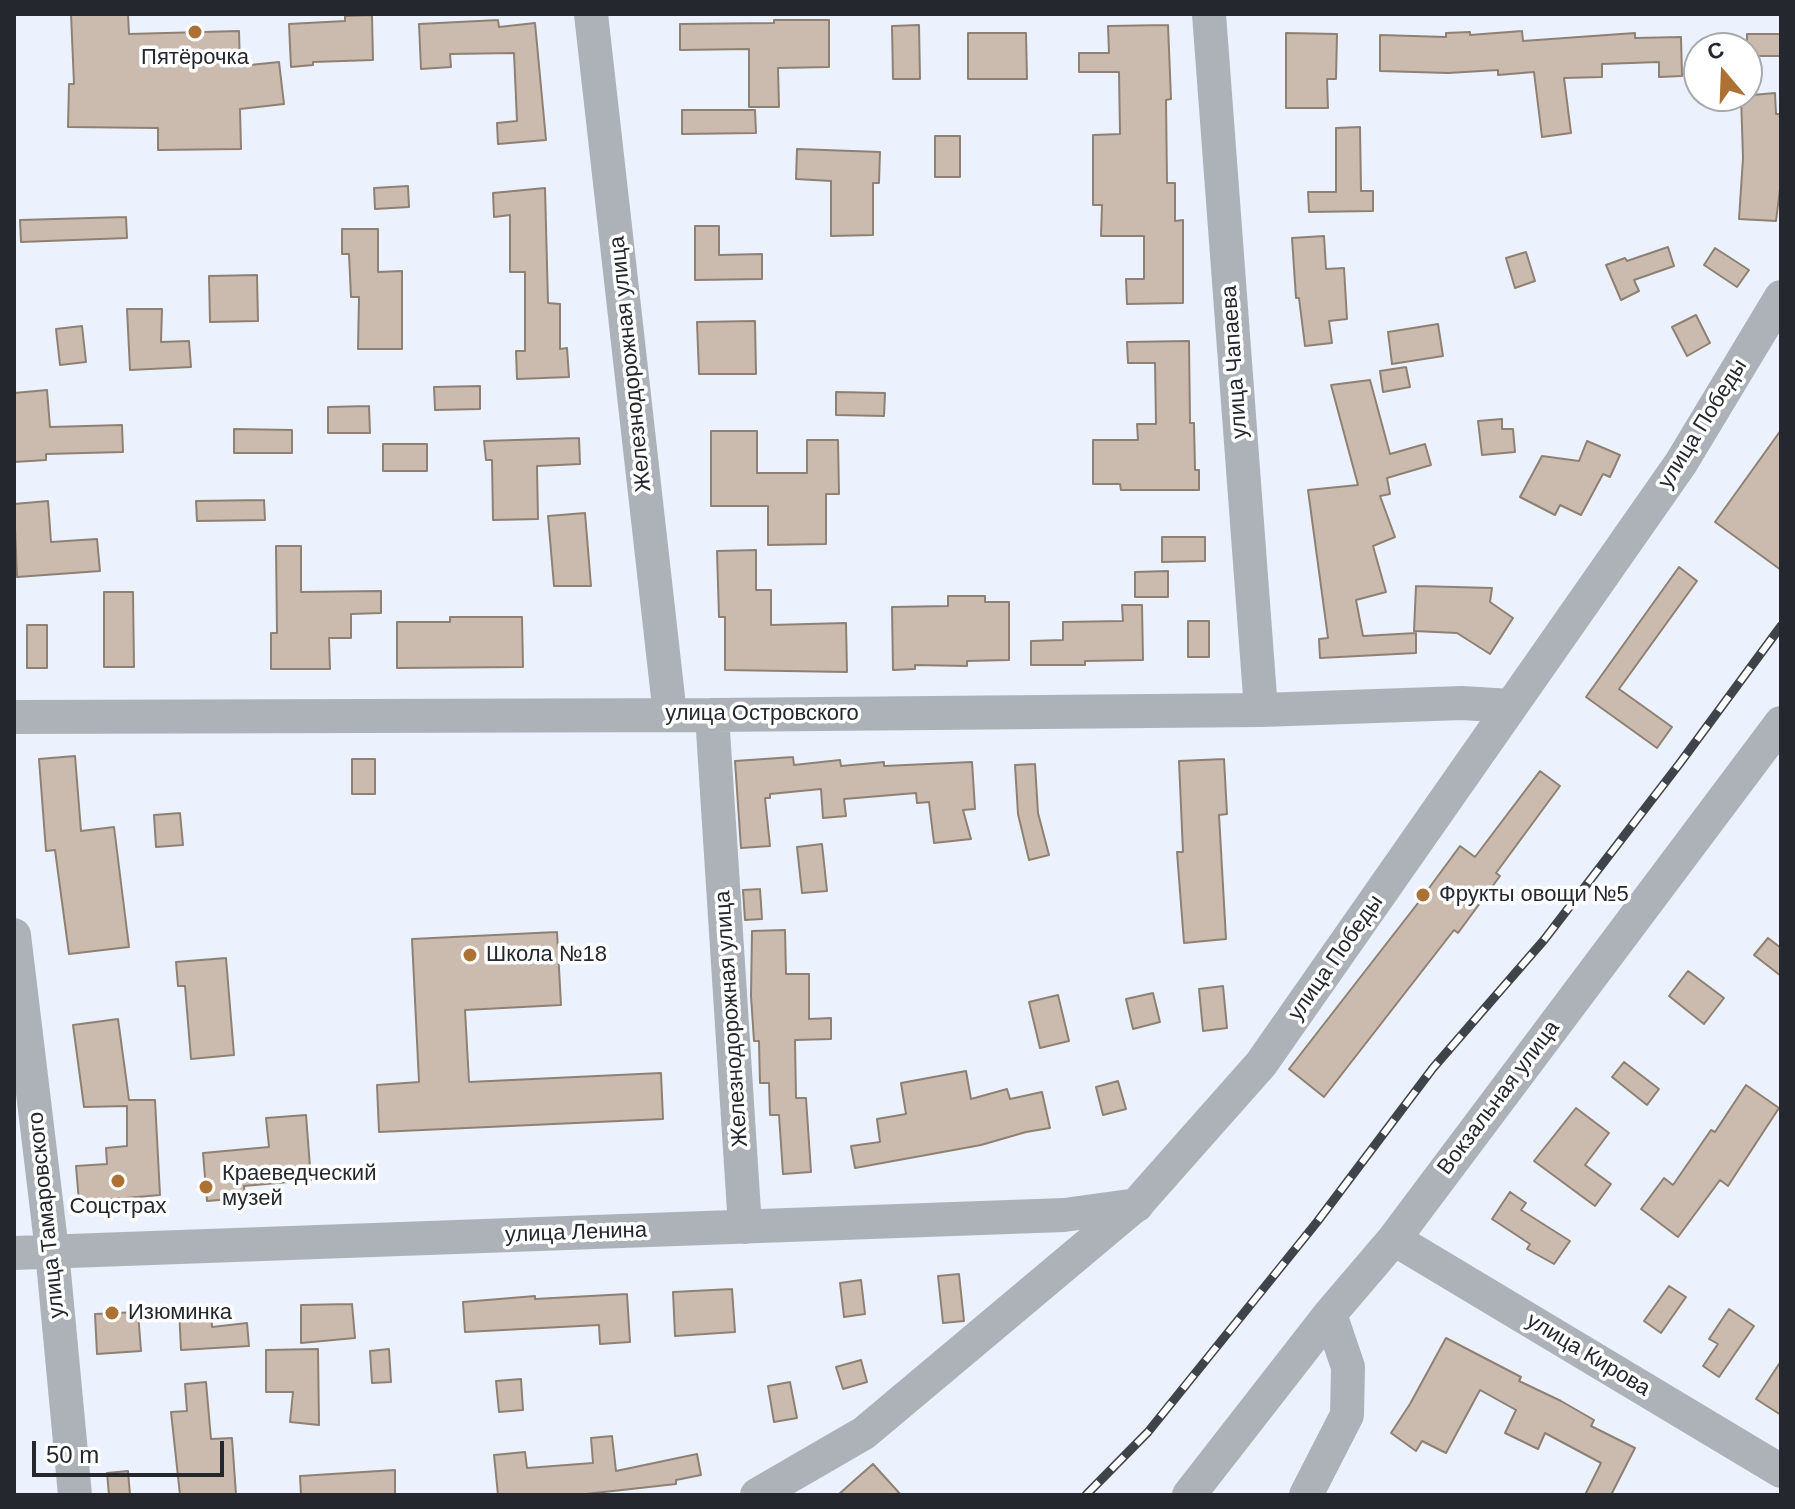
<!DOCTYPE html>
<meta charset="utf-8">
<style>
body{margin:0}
#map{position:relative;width:1795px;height:1509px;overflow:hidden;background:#ecf2fd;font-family:Arial,sans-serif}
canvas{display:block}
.frame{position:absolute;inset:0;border:16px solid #24282e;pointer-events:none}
.north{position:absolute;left:1683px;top:32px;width:80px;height:80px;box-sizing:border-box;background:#fff;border:2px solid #a7a9ab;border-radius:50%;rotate:341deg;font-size:22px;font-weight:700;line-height:32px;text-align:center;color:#24282e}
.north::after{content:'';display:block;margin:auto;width:28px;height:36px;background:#ac7133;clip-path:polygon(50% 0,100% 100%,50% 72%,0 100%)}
.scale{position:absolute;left:32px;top:1441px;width:192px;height:36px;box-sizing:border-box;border:4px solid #24282e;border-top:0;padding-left:10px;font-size:24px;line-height:28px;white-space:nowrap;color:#24282e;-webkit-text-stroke:6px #fff;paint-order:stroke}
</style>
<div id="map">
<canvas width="1795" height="1509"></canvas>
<div class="frame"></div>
<div class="north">С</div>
<div class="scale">50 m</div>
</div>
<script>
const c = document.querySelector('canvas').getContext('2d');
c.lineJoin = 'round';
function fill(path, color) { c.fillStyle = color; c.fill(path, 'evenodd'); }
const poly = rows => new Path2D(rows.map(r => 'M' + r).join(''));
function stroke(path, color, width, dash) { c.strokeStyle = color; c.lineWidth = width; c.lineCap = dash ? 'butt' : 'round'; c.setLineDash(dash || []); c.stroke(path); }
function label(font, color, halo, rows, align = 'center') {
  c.font = font + ' Arial,sans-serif'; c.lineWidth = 7; c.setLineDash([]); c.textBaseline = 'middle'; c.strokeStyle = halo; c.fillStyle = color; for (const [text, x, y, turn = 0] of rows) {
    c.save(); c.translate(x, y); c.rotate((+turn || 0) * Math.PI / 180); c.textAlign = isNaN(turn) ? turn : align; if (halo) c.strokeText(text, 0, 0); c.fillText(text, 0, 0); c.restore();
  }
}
const building = poly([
 [71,14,128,14,129,34,239,31,240,66,279,62,284,104,240,109,241,149,158,150,158,128,68,127,69,84,74,84,71,14],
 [372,15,373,60,313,62,313,65,291,67,289,24,345,21,345,16,372,15],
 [498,20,499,27,535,23,546,140,498,144,497,123,517,121,514,53,450,54,451,67,421,69,419,24,498,20],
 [774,20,829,20,829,67,778,68,779,107,749,107,749,49,680,50,680,24,774,23,774,20],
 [919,25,920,79,893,79,892,26,919,25],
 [1168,25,1171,99,1166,100,1167,183,1175,183,1175,221,1183,220,1183,303,1127,304,1126,279,1144,279,1144,236,1101,236,1102,205,1093,205,1093,135,1120,134,1119,72,1079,72,1079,53,1109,53,1108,26,1168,25],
 [1522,31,1523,41,1635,33,1635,38,1681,37,1682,76,1659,77,1659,62,1602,64,1602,77,1564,78,1571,133,1542,137,1534,72,1498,75,1498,70,1448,73,1380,71,1380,35,1446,37,1446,33,1470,32,1470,35,1522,31],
 [968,33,1026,33,1027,79,968,79,968,33],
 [1286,33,1337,34,1336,79,1327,79,1328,108,1286,108,1286,33],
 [1747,34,1781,34,1781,56,1747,56,1747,34],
 [1775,93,1776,114,1781,114,1781,181,1776,221,1739,219,1743,158,1741,96,1775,93],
 [682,110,755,110,756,133,682,134,682,110],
 [1360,127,1361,191,1373,191,1373,211,1309,212,1308,192,1336,192,1336,128,1360,127],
 [935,136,960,136,960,177,935,177,935,136],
 [797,149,880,152,879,183,873,183,873,235,831,236,831,181,796,179,797,149],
 [408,186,409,207,375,209,374,188,408,186],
 [545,188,548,303,560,304,560,349,567,348,569,377,517,379,516,351,525,351,525,272,510,272,510,215,494,217,493,193,545,188],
 [126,217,127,238,21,242,20,220,126,217],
 [695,226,719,226,719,255,762,254,762,279,695,280,695,226],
 [342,229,378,229,378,272,402,271,402,349,358,349,359,297,351,297,349,254,342,254,342,229],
 [1324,236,1326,269,1344,268,1347,319,1329,321,1332,343,1305,346,1299,298,1296,298,1292,238,1324,236],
 [1668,247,1674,266,1634,280,1639,291,1621,300,1606,265,1625,258,1627,261,1668,247],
 [1715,248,1749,270,1737,287,1704,265,1715,248],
 [1526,252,1535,281,1515,288,1506,258,1526,252],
 [257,275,258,321,210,322,209,276,257,275],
 [127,309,162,309,161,342,189,341,191,367,130,370,127,309],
 [1696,315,1710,343,1687,356,1672,327,1696,315],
 [755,321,756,374,699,374,697,322,755,321],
 [1438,324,1443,356,1392,364,1388,332,1438,324],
 [82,326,86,362,60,365,56,329,82,326],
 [1189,341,1190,423,1194,423,1195,470,1199,470,1199,490,1121,490,1120,484,1093,484,1093,440,1138,440,1137,424,1156,424,1155,363,1128,363,1127,342,1189,341],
 [1406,367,1410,387,1383,392,1380,371,1406,367],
 [1370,380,1390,454,1425,444,1431,465,1387,478,1390,494,1380,496,1395,537,1373,546,1386,592,1356,600,1363,636,1416,633,1416,653,1320,658,1319,639,1328,638,1308,490,1358,485,1331,385,1370,380],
 [480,386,480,409,435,410,434,387,480,386],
 [47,390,50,427,122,425,123,452,46,454,46,460,14,462,14,393,47,390],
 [836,392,885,393,884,416,836,415,836,392],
 [369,406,370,433,328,433,328,407,369,406],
 [1502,419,1502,429,1513,429,1515,452,1482,455,1478,421,1502,419],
 [234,429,292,430,292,453,234,453,234,429],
 [1781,430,1781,570,1715,522,1781,430],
 [711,431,757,431,757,473,807,473,807,440,838,440,839,494,826,494,826,544,768,545,768,506,711,506,711,431],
 [579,438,580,464,537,466,538,519,493,520,492,460,486,460,484,441,579,438],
 [1587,441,1620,455,1610,477,1603,474,1581,515,1560,505,1555,515,1520,497,1542,456,1579,461,1587,441],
 [383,444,427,444,427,471,383,471,383,444],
 [264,500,265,520,197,521,196,501,264,500],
 [48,501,51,542,97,539,100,571,17,577,14,504,48,501],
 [585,513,591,586,554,586,548,516,585,513],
 [1162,537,1205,537,1205,561,1162,562,1162,537],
 [276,546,301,546,301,592,381,591,381,613,351,614,351,638,329,638,330,669,271,669,271,633,277,633,276,546],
 [756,550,756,590,771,590,771,625,846,623,847,672,725,670,725,617,719,617,717,551,756,550],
 [1679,567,1697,581,1619,689,1672,727,1657,748,1586,697,1679,567],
 [1168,571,1168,597,1135,597,1135,572,1168,571],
 [1416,586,1492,588,1490,602,1513,618,1490,654,1457,633,1414,631,1416,586],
 [104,592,133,592,134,667,104,667,104,592],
 [948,596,985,596,985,602,1009,602,1009,660,967,661,967,666,915,665,915,669,893,670,892,607,948,606,948,596],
 [1122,605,1142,605,1143,660,1085,661,1085,665,1031,665,1031,641,1063,640,1063,622,1123,621,1122,605],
 [450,617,522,617,523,667,397,668,397,622,450,622,450,617],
 [1188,621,1209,621,1209,657,1188,657,1188,621],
 [27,625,47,625,47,668,27,668,27,625],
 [75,756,81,831,114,827,129,947,69,954,55,850,46,851,39,759,75,756],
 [793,757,794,765,840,760,841,766,884,762,884,766,972,762,975,809,963,810,971,839,934,843,929,802,917,803,916,793,844,799,846,816,823,818,821,789,770,794,770,798,765,798,770,846,741,848,735,761,793,757],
 [352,759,375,759,375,794,352,794,352,759],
 [1224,759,1227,814,1219,815,1226,939,1184,943,1177,852,1183,852,1179,761,1224,759],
 [1035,764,1038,813,1049,855,1029,860,1018,814,1015,765,1035,764],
 [1540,771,1560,786,1496,873,1500,876,1458,933,1454,930,1324,1097,1289,1069,1418,903,1460,846,1475,857,1540,771],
 [180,813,183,845,156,847,154,815,180,813],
 [822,844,827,891,802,893,797,847,822,844],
 [760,889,762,919,745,920,743,890,760,889],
 [785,930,786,974,809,974,809,1019,831,1018,831,1039,795,1040,796,1098,806,1098,811,1172,783,1174,779,1115,770,1115,769,1083,760,1083,759,1041,754,1041,751,996,752,931,785,930],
 [557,932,561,1005,465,1010,469,1082,661,1073,663,1119,379,1132,377,1085,419,1082,412,939,557,932],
 [1768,938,1781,948,1781,976,1754,955,1768,938],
 [226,958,234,1055,191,1059,185,986,178,986,176,962,226,958],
 [1688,971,1724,998,1704,1024,1669,996,1688,971],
 [1223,986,1227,1028,1203,1031,1199,989,1223,986],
 [1153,993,1160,1022,1133,1029,1126,999,1153,993],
 [1058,995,1069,1041,1040,1048,1029,1002,1058,995],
 [118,1019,129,1100,155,1100,160,1195,79,1202,76,1166,107,1164,106,1148,127,1146,127,1106,84,1107,73,1025,118,1019],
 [1624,1062,1659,1089,1647,1105,1612,1077,1624,1062],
 [966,1071,971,1099,1007,1089,1010,1099,1042,1092,1050,1128,1026,1132,981,1145,855,1168,851,1146,880,1142,877,1119,906,1114,901,1083,966,1071],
 [1118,1081,1126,1109,1103,1115,1096,1087,1118,1081],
 [1746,1085,1779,1108,1728,1186,1720,1180,1678,1237,1641,1209,1664,1178,1673,1185,1711,1130,1715,1132,1746,1085],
 [1576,1108,1609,1133,1585,1165,1611,1184,1595,1206,1534,1161,1576,1108],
 [306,1115,311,1180,244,1186,245,1198,207,1201,203,1153,269,1147,266,1118,306,1115],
 [1510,1192,1526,1203,1521,1210,1570,1241,1554,1264,1527,1249,1530,1244,1492,1219,1510,1192],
 [959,1274,964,1321,943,1323,938,1276,959,1274],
 [861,1280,865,1314,844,1317,840,1283,861,1280],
 [1669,1286,1686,1297,1661,1333,1644,1321,1669,1286],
 [732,1289,735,1332,675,1336,673,1292,732,1289],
 [627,1294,630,1342,600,1344,599,1325,465,1332,463,1302,535,1296,535,1299,627,1294],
 [352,1304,355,1338,301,1343,301,1305,352,1304],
 [211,1306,212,1327,247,1323,249,1346,181,1350,179,1308,211,1306],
 [1729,1309,1754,1326,1719,1377,1703,1366,1718,1344,1709,1339,1729,1309],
 [138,1312,141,1351,97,1354,95,1314,138,1312],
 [1446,1338,1521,1377,1519,1381,1561,1401,1594,1420,1591,1426,1635,1448,1611,1495,1585,1495,1601,1463,1545,1433,1538,1449,1505,1433,1516,1410,1480,1390,1446,1453,1422,1441,1416,1451,1391,1433,1410,1404,1446,1338],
 [318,1349,319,1425,290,1422,293,1392,266,1392,266,1350,318,1349],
 [389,1349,391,1382,372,1383,370,1351,389,1349],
 [861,1360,867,1382,843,1389,836,1367,861,1360],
 [1781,1361,1781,1415,1756,1399,1781,1361],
 [521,1379,523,1410,499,1412,496,1381,521,1379],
 [206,1382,211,1439,232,1438,236,1495,180,1495,171,1412,187,1411,185,1384,206,1382],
 [790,1382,797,1418,774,1422,768,1386,790,1382],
 [612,1436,616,1471,697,1454,701,1475,676,1480,676,1484,577,1495,498,1495,494,1455,525,1452,527,1468,593,1463,591,1438,612,1436],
 [873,1464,901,1495,838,1495,857,1478,873,1464],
 [395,1470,395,1495,301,1495,300,1476,395,1470],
 [128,1471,130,1495,109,1495,107,1473,128,1471]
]);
fill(building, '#cbbbae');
stroke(building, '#8e8073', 2);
stroke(poly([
 [591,14,670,715],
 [1209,14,1261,710],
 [712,715,745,1227],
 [14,717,712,715,1261,710,1462,703,1511,706],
 [14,935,52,1251,75,1495],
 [1394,1239,1781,1471],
 [14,1253,1064,1215,1137,1205],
 [757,1495,864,1433,1137,1204,1261,1064,1681,463,1781,297],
 [1189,1495,1330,1314,1394,1239,1781,723],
 [1306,1495,1347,1415,1348,1367,1330,1314]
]), '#adb2b9', 34);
const rail = poly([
 [1086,1495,1148,1432,1317,1222,1433,1068,1544,940,1680,763,1781,626]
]);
stroke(rail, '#3f434a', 9);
stroke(rail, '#fff', 6, [18]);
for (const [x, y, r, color] of [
 [195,32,8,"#ac7133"],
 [1423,895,8,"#ac7133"],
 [470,955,8,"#ac7133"],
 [118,1181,8,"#ac7133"],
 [206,1187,8,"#ac7133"],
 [112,1313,8,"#ac7133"]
]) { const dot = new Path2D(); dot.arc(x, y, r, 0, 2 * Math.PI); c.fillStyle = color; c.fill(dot); stroke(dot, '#fff', 3); }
label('22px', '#24282e', '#fff', [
 ["Пятёрочка",195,58,"center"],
 ["Фрукты овощи №5",1439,895],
 ["Школа №18",486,955],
 ["Краеведческий",222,1174],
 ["музей",222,1199],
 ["Соцстрах",118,1207,"center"],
 ["Изюминка",128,1313]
], 'left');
label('22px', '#24282e', '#fff', [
 ["улица Чапаева",1235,362,-94],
 ["Железнодорожная улица",631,364,-96],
 ["улица Победы",1703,424,-58],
 ["улица Островского",762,714],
 ["улица Победы",1336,958,-55],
 ["Железнодорожная улица",732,1019,-94],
 ["Вокзальная улица",1499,1098,-53],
 ["улица Тамаровского",47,1215,-96],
 ["улица Ленина",576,1233,-2],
 ["улица Кирова",1588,1355,31]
]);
</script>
